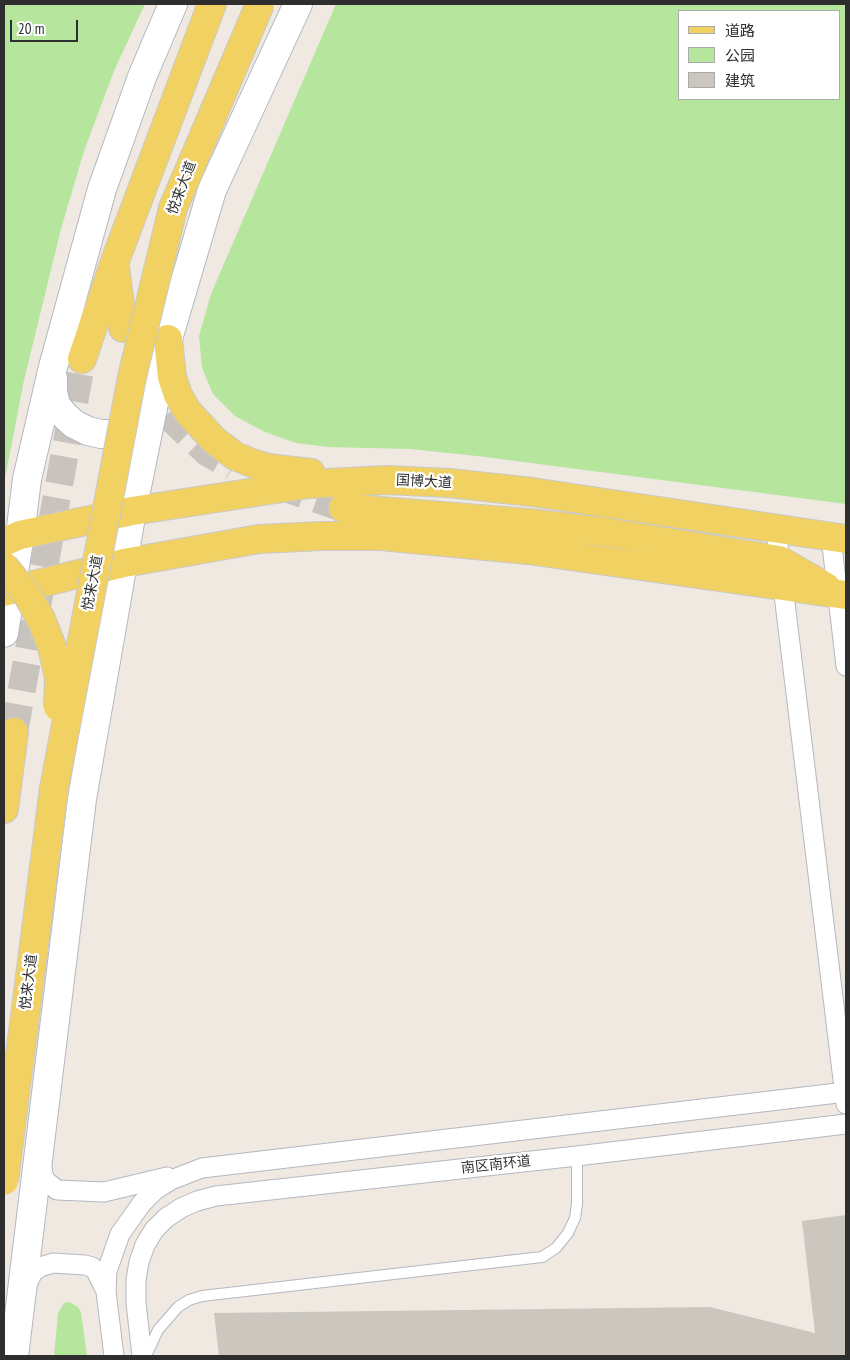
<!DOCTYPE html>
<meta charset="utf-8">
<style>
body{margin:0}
#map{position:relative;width:850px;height:1360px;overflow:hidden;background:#efe9e1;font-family:"PT Sans Narrow","Noto Sans SC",sans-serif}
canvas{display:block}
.frame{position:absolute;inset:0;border:5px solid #2e2e2e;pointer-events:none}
.legend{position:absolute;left:678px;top:10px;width:162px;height:90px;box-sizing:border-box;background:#fff;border:1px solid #ababab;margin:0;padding:6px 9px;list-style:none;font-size:15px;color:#2e2e2e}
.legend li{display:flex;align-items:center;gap:10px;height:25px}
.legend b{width:25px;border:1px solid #ababab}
.scale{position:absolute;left:10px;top:20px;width:68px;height:22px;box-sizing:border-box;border:2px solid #2e2e2e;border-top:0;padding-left:6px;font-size:15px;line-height:18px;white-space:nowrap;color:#2e2e2e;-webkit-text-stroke:4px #fff;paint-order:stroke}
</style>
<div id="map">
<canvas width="850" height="1360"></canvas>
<div class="frame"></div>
<ul class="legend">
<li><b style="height:6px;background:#f2d163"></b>道路</li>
<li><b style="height:14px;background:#b6e59e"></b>公园</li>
<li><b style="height:14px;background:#cbc7bf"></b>建筑</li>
</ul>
<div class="scale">20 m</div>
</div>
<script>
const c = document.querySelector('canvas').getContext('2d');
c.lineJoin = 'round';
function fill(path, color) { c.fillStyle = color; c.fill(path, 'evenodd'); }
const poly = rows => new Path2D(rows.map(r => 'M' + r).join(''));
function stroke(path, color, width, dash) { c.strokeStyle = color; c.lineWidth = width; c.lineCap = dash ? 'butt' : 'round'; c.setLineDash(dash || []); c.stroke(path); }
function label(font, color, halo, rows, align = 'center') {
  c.font = font + ' "PT Sans Narrow","Noto Sans SC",sans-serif'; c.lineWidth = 4.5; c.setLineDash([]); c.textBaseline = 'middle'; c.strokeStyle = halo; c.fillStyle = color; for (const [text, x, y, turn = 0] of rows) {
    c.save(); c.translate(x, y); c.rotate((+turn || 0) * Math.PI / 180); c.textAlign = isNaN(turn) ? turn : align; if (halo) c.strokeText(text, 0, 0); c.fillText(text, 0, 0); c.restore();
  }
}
fill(poly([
 [4,4,145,4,114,71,84,151,61,229,24,380,4,484],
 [336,4,846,4,846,504,477,456,410,449,328,447,296,443,265,432,235,416,213,394,202,368,199,336,211,294],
 [679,11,839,11,839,99,679,99],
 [69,1302,78,1307,81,1312,87,1356,54,1356,58,1313,64,1303]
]), '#b6e59e');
fill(poly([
 [846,1215,846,1356,219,1356,214,1313,710,1307,815,1333,802,1221]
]), '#cbc7bf');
stroke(poly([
 [149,376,174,421,207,452,233,467],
 [277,485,343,508],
 [14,732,82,359]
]), '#c8c4bd', 28, [28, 14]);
const lane = poly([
 [146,1356,158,1330,178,1307,189,1300,202,1296,542,1257,556,1248,568,1233,575,1218,577,1204,577,1156]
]);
const street = poly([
 [776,529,846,1104],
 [831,537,846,666],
 [41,1161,43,1175,46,1181,57,1190,104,1192,167,1177],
 [25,1288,33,1272,40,1267,53,1263,85,1265,92,1267,96,1271,106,1291],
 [114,1356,106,1292,107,1271,120,1234,142,1203,155,1190,171,1180,202,1168,846,1092],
 [142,1356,136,1303,136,1280,139,1262,145,1245,154,1230,166,1218,181,1208,197,1201,216,1196,577,1156,846,1124]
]);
const secondary = poly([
 [53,379,53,392,56,405,65,416,74,424,88,431,101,434,117,434,131,429,140,421],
 [4,633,20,535,27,479,53,367,102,189,142,77,173,4],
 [14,1356,82,799,132,511,155,398,168,339,212,190,298,4]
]);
const primary = poly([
 [115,267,123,328],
 [168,339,172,377,178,395,188,412,215,441,235,456,252,463,268,468,311,473],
 [82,359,115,261,212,4],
 [343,508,529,523,605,532,779,560,826,587],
 [4,542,20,535,132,511,308,484,387,480,449,483,532,492,846,539],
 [4,592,124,563,259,539,322,536,381,536,528,550,846,595],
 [4,809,14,732]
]);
stroke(lane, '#b4b7c1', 12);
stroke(street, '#b4b7c1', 21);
stroke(secondary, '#b4b7c1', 30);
stroke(primary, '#c9c9c9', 30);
stroke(lane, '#fff', 10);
stroke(street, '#fff', 19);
stroke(secondary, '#fff', 28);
stroke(primary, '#f2d163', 28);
const primaryBridge = poly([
 [4,566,28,596,41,619,52,647,59,677,58,707],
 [4,1181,54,788,132,377,173,208,260,4]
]);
stroke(primaryBridge, '#c9c9c9', 30, []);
stroke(primaryBridge, '#f2d163', 28);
label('14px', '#2e2e2e', '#fff', [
 ["悦来大道",182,188,-69],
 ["国博大道",424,482,3],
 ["悦来大道",93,583,-79],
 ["悦来大道",29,982,-83],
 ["南区南环道",496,1165,-6]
]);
</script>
